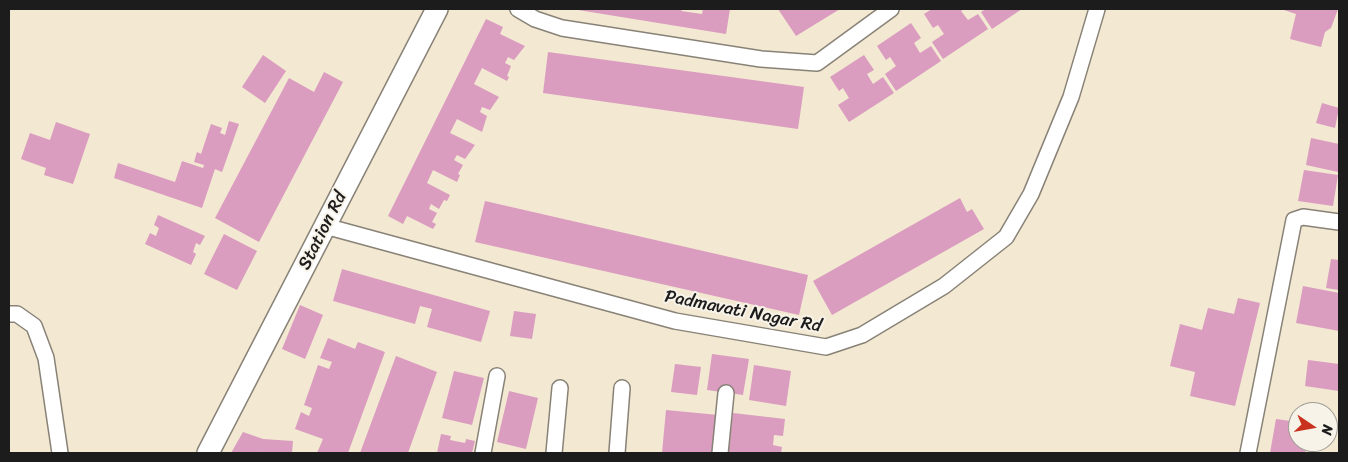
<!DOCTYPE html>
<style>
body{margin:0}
#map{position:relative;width:1348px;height:462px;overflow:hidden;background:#f3e8d2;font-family:Sriracha,sans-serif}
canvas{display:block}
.frame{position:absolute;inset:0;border:10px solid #1c1c1c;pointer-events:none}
.north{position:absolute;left:1288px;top:402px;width:50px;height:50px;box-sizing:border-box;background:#f7f3e8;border:1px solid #9f9d96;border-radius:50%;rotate:102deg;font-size:14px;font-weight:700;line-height:20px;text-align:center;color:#1c1c1c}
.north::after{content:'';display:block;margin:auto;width:18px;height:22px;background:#c8321e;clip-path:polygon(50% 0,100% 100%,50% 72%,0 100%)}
</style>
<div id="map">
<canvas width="1348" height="462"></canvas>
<div class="frame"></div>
<div class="north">N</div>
</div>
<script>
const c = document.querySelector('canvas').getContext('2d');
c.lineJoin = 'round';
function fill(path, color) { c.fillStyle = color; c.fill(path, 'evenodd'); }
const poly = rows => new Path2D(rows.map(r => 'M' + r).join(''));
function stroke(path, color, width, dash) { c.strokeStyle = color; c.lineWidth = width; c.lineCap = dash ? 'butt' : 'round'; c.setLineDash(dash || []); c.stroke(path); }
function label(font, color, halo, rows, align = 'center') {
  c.font = font + ' Sriracha,sans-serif'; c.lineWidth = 4; c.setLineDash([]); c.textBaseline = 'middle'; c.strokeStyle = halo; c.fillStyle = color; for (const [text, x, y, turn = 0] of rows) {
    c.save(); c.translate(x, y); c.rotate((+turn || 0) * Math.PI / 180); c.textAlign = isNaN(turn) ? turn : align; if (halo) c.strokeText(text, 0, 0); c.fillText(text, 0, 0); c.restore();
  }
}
fill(poly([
 [572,9,682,9,681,11,702,14,703,9,730,9,726,34],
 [778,9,840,9,796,36],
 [932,9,964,9,961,11,968,20,978,14,988,29,943,59,932,42,944,34,938,25,933,28,924,14],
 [986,9,1022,9,992,29,981,12],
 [1281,9,1338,9,1331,28,1325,32,1321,47,1290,39,1296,14],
 [486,19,503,27,500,34,525,46,514,60,508,57,505,63,511,66,507,76,509,77,507,81,482,68,474,84,499,97,490,110,482,107,480,112,487,116,482,132,457,119,450,133,475,145,465,159,457,155,454,160,463,165,458,174,460,175,457,182,433,170,427,183,450,195,447,201,444,200,439,209,431,204,429,209,437,213,432,222,436,224,433,229,407,216,403,224,388,216],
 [911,23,921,38,914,43,920,53,931,46,941,61,896,91,885,74,896,66,890,57,886,60,877,46],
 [548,52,804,87,798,129,543,93],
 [263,55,286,71,265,103,242,87],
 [864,55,874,70,867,74,873,84,883,77,894,93,849,122,838,105,849,98,843,88,839,91,830,77],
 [324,72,343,82,259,242,215,218,289,78,314,92],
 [1322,103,1339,108,1335,128,1316,123],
 [229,121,239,124,222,172,215,169,202,208,114,178,118,163,175,182,182,161,203,168,204,165,194,162,197,152,201,154,211,124,222,128,220,133,225,135],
 [56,122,90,134,73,184,44,175,46,168,21,159,30,133,50,140],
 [1311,138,1339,144,1338,172,1306,165],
 [1304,170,1338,175,1333,206,1298,201],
 [960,198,967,212,972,209,984,229,832,315,813,281],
 [485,201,808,275,799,315,475,242],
 [158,215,205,236,200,245,196,243,193,252,196,254,191,265,145,244,150,233,156,236,159,228,154,225],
 [224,234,257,251,237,290,204,274],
 [1331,259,1339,260,1339,290,1326,288],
 [342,269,490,311,481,342,427,327,432,309,420,306,415,324,333,301],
 [1303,286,1339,293,1339,331,1296,323],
 [1238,298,1260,303,1235,406,1190,396,1195,372,1170,366,1180,324,1202,330,1208,308,1234,314],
 [300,305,323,315,305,359,282,349],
 [514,311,536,314,532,339,510,336],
 [328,338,355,349,358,342,385,352,348,453,317,453,323,439,295,429,301,412,309,416,312,408,304,405,318,365,329,369,332,362,320,358],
 [712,354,749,359,743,395,707,390],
 [396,356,437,372,408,453,360,453],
 [1308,360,1339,364,1339,391,1305,386],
 [675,364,701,367,697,395,671,392],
 [754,365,791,371,786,406,749,400],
 [454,371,484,378,472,425,442,418],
 [509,391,538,398,526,449,497,442],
 [666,410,718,415,715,453,662,453],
 [733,413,785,419,783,436,774,435,773,445,782,447,781,453,728,453],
 [1276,419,1298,422,1298,442,1307,442,1305,453,1270,453],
 [243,432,263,439,293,441,292,453,262,453,262,451,261,453,231,453],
 [441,434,451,436,450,440,465,443,466,439,475,441,472,453,437,453]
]), '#da9cbf');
const minor = poly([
 [518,9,535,19,562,28,761,59,817,63,891,9],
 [325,226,675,321,826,347,862,335,944,286,1006,237,1031,194,1071,97,1097,9],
 [9,314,17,314,34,326,46,358,60,453],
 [483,453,497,376],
 [554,453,560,388],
 [617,453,622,388],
 [720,453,726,393],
 [1248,453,1294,220,1303,217,1339,222]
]);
const secondary = poly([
 [208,453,437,9]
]);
stroke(minor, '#888277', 18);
stroke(secondary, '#888277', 24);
stroke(minor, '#fff', 15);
stroke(secondary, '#fff', 21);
label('18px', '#1c1c1c', '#f7f3e8', [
 ["Station Rd",323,231,-63],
 ["Padmavati Nagar Rd",743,312,11]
]);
</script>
